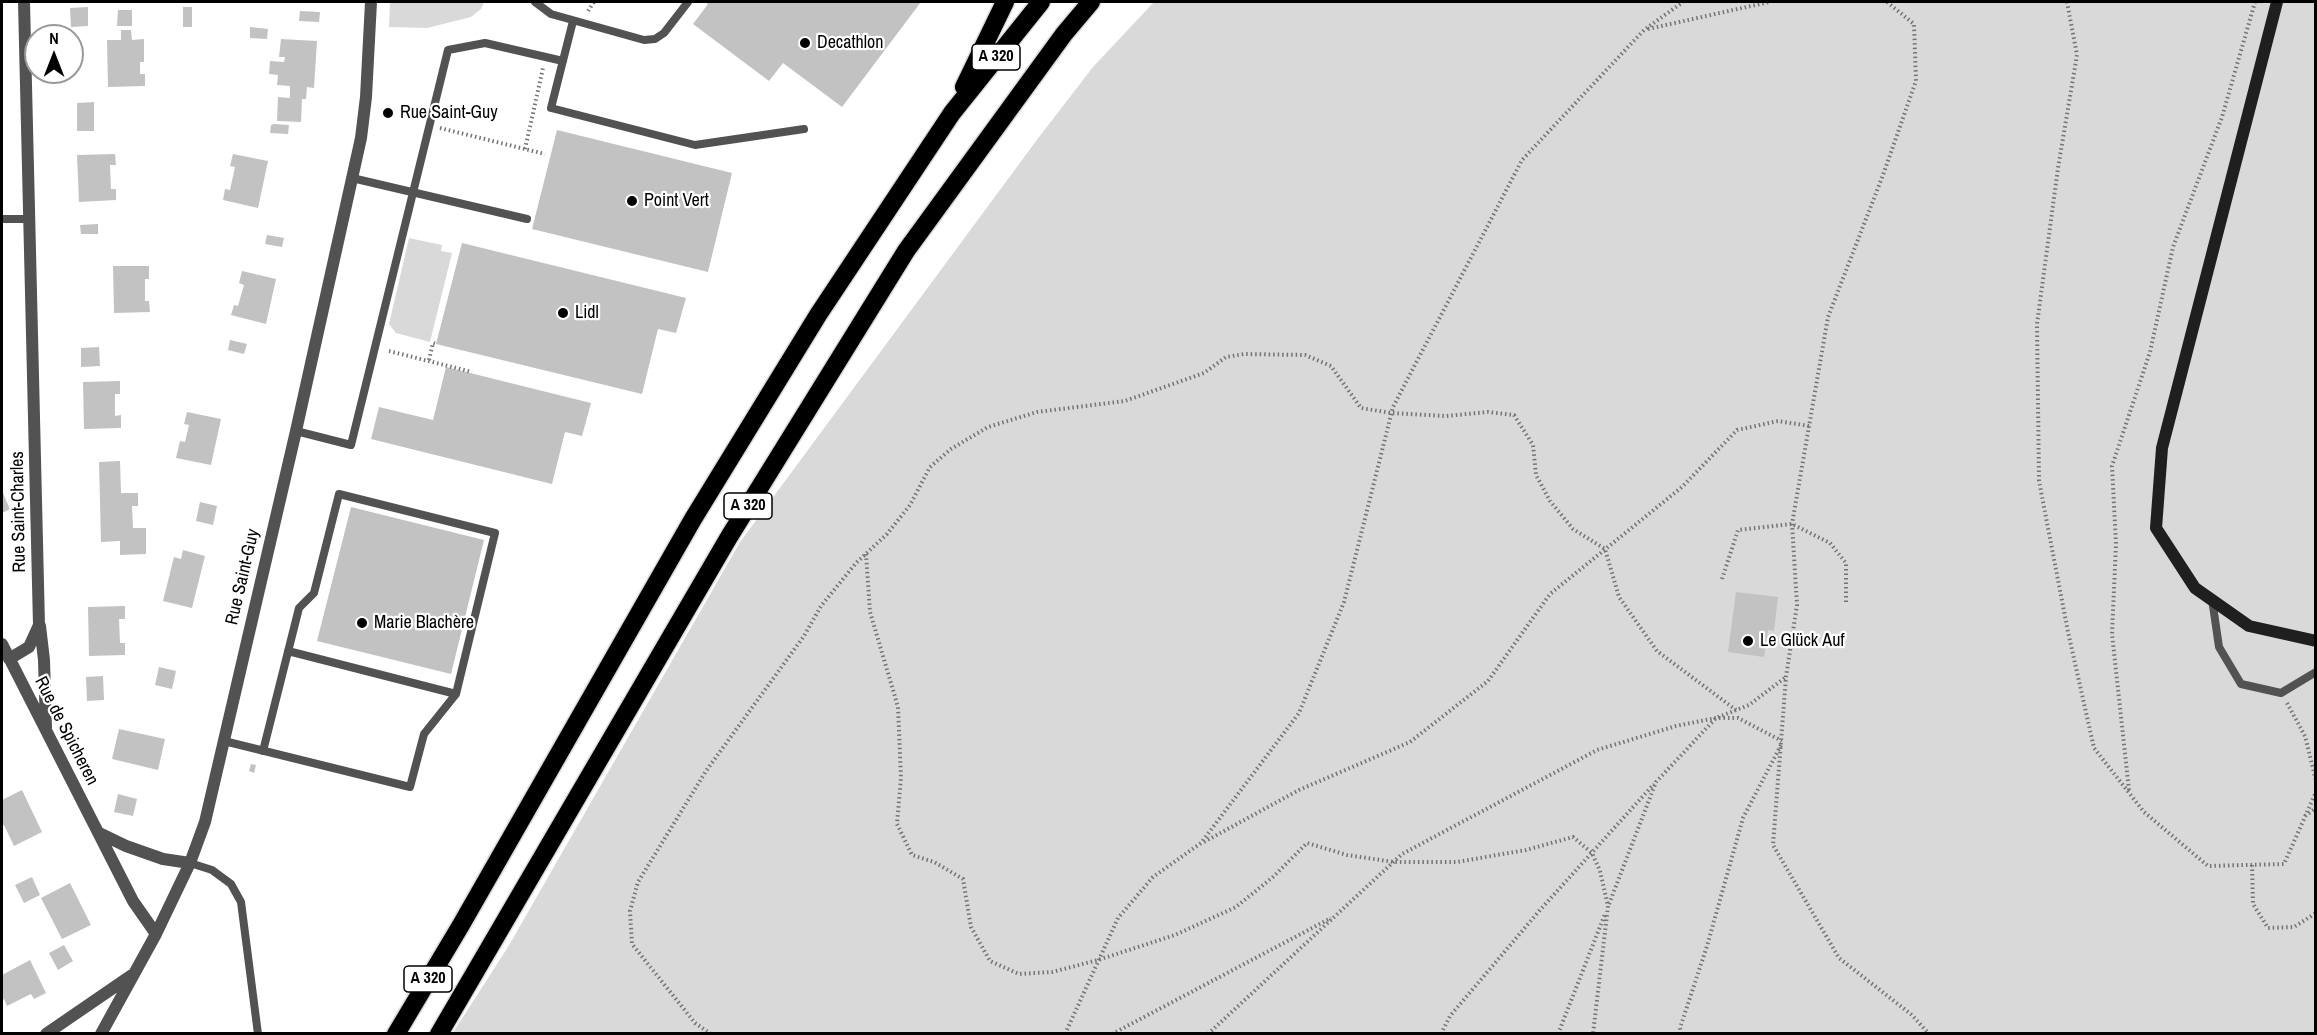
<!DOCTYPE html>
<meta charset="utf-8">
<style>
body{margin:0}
#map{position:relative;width:2317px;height:1035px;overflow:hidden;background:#fff;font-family:"Archivo Narrow",sans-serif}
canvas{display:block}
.frame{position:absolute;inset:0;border:3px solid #000;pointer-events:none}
.north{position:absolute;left:24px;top:24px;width:60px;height:60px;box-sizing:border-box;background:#fff;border:2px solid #999;border-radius:50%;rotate:0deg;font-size:16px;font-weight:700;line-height:24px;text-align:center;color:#000}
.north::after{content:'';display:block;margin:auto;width:21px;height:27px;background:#000;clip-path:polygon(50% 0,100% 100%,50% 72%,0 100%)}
</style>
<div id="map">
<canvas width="2317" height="1035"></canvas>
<div class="frame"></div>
<div class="north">N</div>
</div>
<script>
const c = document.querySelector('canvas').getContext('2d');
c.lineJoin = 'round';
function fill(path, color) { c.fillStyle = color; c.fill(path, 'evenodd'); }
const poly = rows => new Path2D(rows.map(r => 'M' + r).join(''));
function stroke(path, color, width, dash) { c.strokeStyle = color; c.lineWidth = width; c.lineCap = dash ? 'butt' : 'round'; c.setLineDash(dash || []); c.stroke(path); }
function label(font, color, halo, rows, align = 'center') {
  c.font = font + ' "Archivo Narrow",sans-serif'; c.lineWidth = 4.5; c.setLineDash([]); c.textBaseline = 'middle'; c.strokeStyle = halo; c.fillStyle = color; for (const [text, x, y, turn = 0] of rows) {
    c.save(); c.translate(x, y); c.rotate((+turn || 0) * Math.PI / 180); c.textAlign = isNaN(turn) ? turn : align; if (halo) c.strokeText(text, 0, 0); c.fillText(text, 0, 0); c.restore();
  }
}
fill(poly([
 [390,2,484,2,481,9,471,17,427,28,389,27],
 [1154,2,2315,2,2315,1033,452,1034,508,947,740,542,1039,137,1093,67],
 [409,238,442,245,441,251,452,253,430,342,396,333,389,324]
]), '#d9d9d9');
fill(poly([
 [705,2,921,2,842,107,783,63,769,81,693,24,708,4],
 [88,7,88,26,71,27,70,8],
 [183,7,192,7,192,27,183,27],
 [118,10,132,10,132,26,117,26],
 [300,11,320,12,319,22,299,21],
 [250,27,268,29,267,39,250,38],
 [121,30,131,30,132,40,144,39,144,62,140,62,140,74,145,74,145,86,108,87,107,40,121,40],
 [281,39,317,41,314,88,307,87,306,99,302,99,301,122,277,121,278,97,290,98,290,86,277,85,278,75,269,74,270,61,284,62,285,57,279,57],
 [94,102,94,131,77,131,77,103],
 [274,124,289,125,288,134,270,133,271,125],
 [557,130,732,173,708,272,532,229],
 [115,154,116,165,110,165,111,189,116,189,116,200,79,202,77,155],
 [233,154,268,161,258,208,223,200,225,189,230,190,235,167,230,166],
 [98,224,98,234,81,234,80,225],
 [267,235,284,238,282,247,265,244],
 [462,243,686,298,676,333,658,329,642,394,436,344],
 [113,266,149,266,149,279,145,279,145,301,149,301,150,312,114,313],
 [242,271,276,279,266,324,231,315,234,305,238,306,244,285,239,283],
 [230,340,247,344,244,354,228,350],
 [99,347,100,366,81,367,81,348],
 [446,367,591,403,582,436,565,432,552,484,371,439,379,407,433,420],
 [120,381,120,394,115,394,115,416,121,415,121,428,84,429,83,382],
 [187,412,221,419,211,465,176,458,180,441,185,442,189,425,184,424],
 [120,461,121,493,138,493,138,506,132,506,133,528,146,528,146,554,120,555,120,541,101,542,99,462],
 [2,491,10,509,2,513],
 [200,502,217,506,213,525,196,521],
 [351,507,484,540,451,674,317,641],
 [183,550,205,556,192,608,163,601,174,557,181,559],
 [1736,592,1778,597,1774,631,1768,630,1764,657,1728,652],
 [125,606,125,619,119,619,120,643,125,643,125,655,89,656,88,607],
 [159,667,176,671,172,689,155,685],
 [103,676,104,700,87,701,86,677],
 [119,729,165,739,158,770,112,759],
 [251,764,256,765,254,773,249,771],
 [22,790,42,832,14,846,4,825,2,826,2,800],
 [118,794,137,799,133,816,114,812],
 [32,877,40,895,24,903,15,885],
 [70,883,91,925,62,939,41,898],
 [64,945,73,961,58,970,49,953],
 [30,960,46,993,34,999,31,994,7,1006,4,999,2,1000,2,975]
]), '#c2c2c2');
const motorway = poly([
 [964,87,1005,2],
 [396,1034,461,925,693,519,818,315,952,113,1041,2],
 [439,1034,729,537,906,251,1064,34,1091,2]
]);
stroke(motorway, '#dbdbdb', 21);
stroke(poly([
 [1887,2,1914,24,1916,81,1883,175,1828,317,1792,524,1797,605,1786,677,1773,845,1839,958,1912,1015,1929,1034],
 [2067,2,2077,55,2058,168,2037,324,2039,481,2068,632,2094,748,2144,812,2208,866,2284,864,2316,792],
 [588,11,594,2],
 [1648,29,1769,2],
 [440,128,545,154],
 [525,149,543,68],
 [389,351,472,372],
 [429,360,433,343,436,344],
 [866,554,870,612,898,707,901,778,897,824,912,855,934,862,963,879,971,927,990,961,1019,974,1052,972,1098,960,1175,935,1236,907,1273,877,1307,843,1347,855,1394,862,1457,862,1526,850,1573,837,1592,853,1600,871,1608,906,1593,1034],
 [1722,579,1738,530,1792,524,1830,543,1846,563,1846,602],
 [2287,703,2305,736,2316,781],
 [2129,790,2112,634,2116,544,2112,466,2150,352,2173,247,2222,117,2255,2],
 [2305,816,2316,808],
 [1204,842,1299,790,1410,742,1488,681,1550,594,1682,487,1737,430,1778,421,1809,426],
 [2252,865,2253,904,2268,928,2294,927,2316,913],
 [1609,904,1656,782,1716,718,1749,705,1786,677],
 [711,1034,695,1023,632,944,630,911,638,882,706,771,804,636,821,606,856,563,887,534,910,505,930,467,951,449,988,427,1037,412,1125,401,1204,373,1226,357,1244,354,1305,355,1331,366,1361,408,1391,413,1446,416,1488,412,1514,415,1533,445,1536,475,1550,501,1573,529,1605,549,1619,597,1657,651,1736,710],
 [1065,1034,1118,918,1153,877,1201,843,1299,713,1344,602,1393,407,1522,160,1644,30,1683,2],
 [1112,1034,1331,918],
 [1208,1034,1402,854,1597,750,1676,726,1716,718,1738,718,1782,741],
 [1441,1034,1450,1016,1540,910,1654,784],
 [1558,1034,1605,914],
 [1681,1034,1680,1028,1707,946,1743,818,1781,745]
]), '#747474', 4, [1.5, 3]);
stroke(poly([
 [535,2,551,14,644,40,655,39,664,33,688,2],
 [573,21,551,108,695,145,804,129],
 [352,178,527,219],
 [2,219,30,219],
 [296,431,351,445,448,50,485,43,563,61],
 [2212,599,2219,647,2241,684,2281,693,2316,672],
 [288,651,456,694],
 [224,741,410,787,424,734,456,694,495,533,339,494,314,593,299,608,263,751],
 [190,863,212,870,231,884,241,902,258,1034]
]), '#525252', 8);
stroke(poly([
 [40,626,44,660,46,728],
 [2,644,133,901,156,934],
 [9,659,29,647,39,625,24,2],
 [99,833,126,846,163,859,190,863],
 [46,1034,132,975],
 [101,1034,156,934,190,863,205,822,296,431,361,138,366,97,371,2]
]), '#525252', 12);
stroke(poly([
 [2277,2,2162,448,2156,528,2195,588,2249,626,2316,641]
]), '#1f1f1f', 12);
stroke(motorway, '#000', 18);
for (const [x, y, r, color] of [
 [805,43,6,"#000"],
 [388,113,6,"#000"],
 [632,201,6,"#000"],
 [563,313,6,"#000"],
 [362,623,6,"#000"],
 [1748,641,6,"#000"]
]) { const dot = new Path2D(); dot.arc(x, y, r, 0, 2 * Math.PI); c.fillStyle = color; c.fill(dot); stroke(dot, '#fff', 2); }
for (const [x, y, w] of [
 [996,57,48],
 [748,506,48],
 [428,979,48]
]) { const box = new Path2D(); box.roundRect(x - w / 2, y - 13, w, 26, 4.5); c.fillStyle = '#fff'; c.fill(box); stroke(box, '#000', 1.5); }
label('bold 16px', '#000', null, [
 ["A 320",996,57],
 ["A 320",748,506],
 ["A 320",428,979]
]);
label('18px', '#000', '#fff', [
 ["Decathlon",817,43],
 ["Rue Saint-Guy",400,113],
 ["Point Vert",644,201],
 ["Lidl",575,313],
 ["Marie Blachère",374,623],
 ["Le Glück Auf",1760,641]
], 'left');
label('18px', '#000', '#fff', [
 ["Rue Saint-Charles",19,512,-91],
 ["Rue Saint-Guy",243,577,-77],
 ["Rue de Spicheren",66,731,63]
]);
</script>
